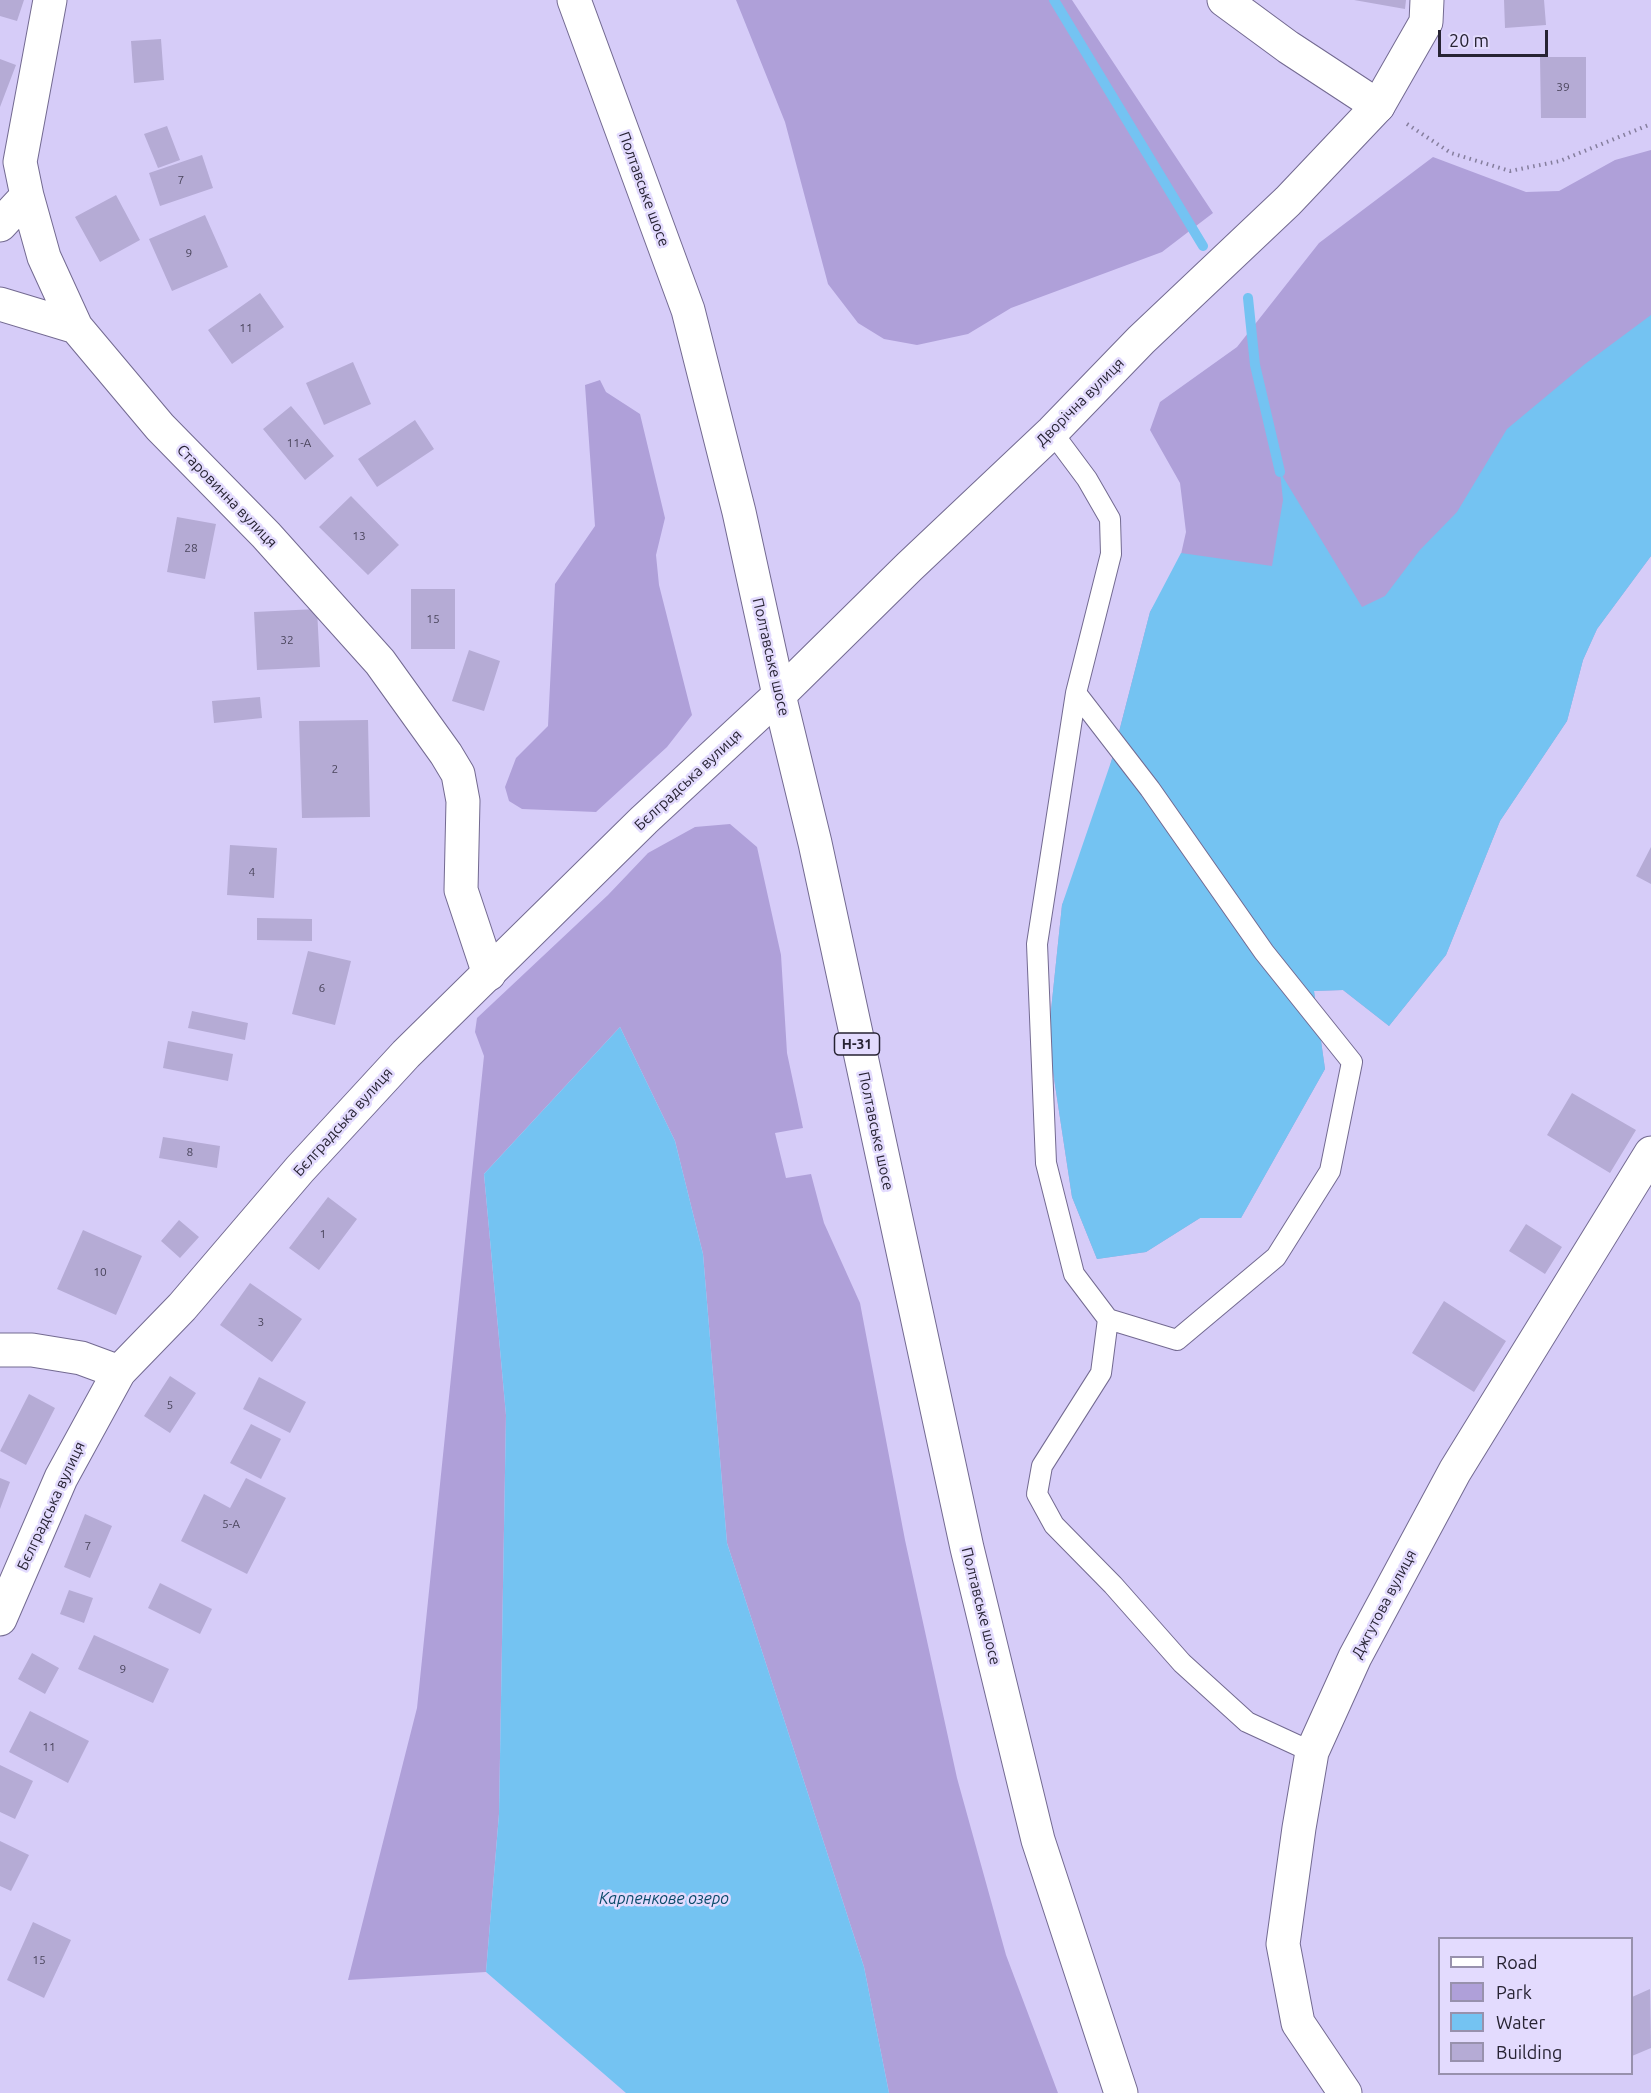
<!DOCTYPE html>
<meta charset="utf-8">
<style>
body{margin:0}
#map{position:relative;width:1651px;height:2093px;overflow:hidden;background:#d6ccf8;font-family:Ubuntu,sans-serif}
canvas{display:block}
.legend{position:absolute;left:1438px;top:1937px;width:195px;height:138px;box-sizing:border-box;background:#e3dbfe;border:2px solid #9891ad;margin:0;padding:8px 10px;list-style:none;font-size:18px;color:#272333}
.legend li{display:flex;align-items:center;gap:12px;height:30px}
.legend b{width:30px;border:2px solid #9891ad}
.scale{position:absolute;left:1438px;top:30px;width:110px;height:27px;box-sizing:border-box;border:3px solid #272333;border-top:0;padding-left:8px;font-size:18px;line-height:21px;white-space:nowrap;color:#272333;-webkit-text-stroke:4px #e3dbfe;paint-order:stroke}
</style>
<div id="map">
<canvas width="1651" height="2093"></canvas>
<ul class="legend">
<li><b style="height:8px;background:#fff"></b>Road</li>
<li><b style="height:16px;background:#afa0d9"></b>Park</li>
<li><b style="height:16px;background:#74c3f2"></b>Water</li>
<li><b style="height:16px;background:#b5abd5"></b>Building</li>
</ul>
<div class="scale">20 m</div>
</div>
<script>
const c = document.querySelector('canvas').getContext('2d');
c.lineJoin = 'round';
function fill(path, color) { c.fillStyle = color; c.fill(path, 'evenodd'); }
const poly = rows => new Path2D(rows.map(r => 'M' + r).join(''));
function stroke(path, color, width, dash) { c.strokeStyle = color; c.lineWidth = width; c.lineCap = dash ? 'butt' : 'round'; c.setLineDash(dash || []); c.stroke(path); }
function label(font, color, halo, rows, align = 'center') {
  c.font = font + ' Ubuntu,sans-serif'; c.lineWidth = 5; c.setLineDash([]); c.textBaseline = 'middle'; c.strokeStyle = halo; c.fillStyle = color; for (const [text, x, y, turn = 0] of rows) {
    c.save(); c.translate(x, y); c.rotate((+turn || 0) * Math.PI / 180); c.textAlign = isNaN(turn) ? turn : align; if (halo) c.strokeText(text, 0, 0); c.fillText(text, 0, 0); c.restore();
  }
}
fill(poly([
 [736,0,1072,0,1213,213,1162,252,1011,308,968,334,917,345,884,339,858,323,828,284,785,122],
 [1651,150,1651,556,1597,629,1583,660,1567,721,1500,821,1446,955,1389,1026,1343,990,1314,991,1325,1069,1241,1218,1200,1218,1146,1252,1097,1259,1072,1197,1048,1039,1062,905,1092,836,1150,612,1179,563,1186,532,1180,483,1150,430,1160,402,1237,347,1319,243,1433,157,1526,192,1559,191,1615,160],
 [600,380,606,392,640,414,665,518,656,555,659,585,692,715,667,747,596,812,522,809,509,801,505,787,516,758,548,726,555,584,595,526,585,385],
 [730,824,757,847,781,955,787,1053,803,1128,775,1133,786,1178,811,1174,824,1223,860,1303,905,1540,957,1778,1006,1955,1058,2093,889,2093,864,1967,727,1543,703,1254,675,1141,620,1027,484,1174,506,1415,499,1814,486,1972,348,1980,417,1708,484,1056,475,1032,477,1018,608,895,648,853,695,827]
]), '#afa0d9');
fill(poly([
 [1651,315,1651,556,1597,629,1583,660,1567,721,1500,821,1446,955,1389,1026,1343,990,1314,991,1325,1069,1241,1218,1200,1218,1146,1252,1097,1259,1072,1197,1048,1039,1062,905,1112,759,1150,612,1181,553,1272,566,1283,500,1280,472,1362,607,1385,596,1419,551,1457,512,1507,429,1585,364],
 [620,1027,675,1141,703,1254,727,1543,864,1967,889,2093,626,2093,486,1972,499,1814,506,1415,484,1174]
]), '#74c3f2');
stroke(poly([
 [1054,0,1203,246],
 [1248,298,1255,365,1280,472]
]), '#74c3f2', 10);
fill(poly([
 [0,0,24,0,17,21,0,16],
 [1354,0,1406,0,1405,9],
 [1504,0,1544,0,1546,25,1505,28],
 [161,39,164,80,134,83,131,41],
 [1540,57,1586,57,1586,118,1541,118],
 [0,59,16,65,0,107],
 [167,126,180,160,158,168,144,134],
 [202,155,213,188,160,206,149,173],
 [116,195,140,240,100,262,75,217],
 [205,215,228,267,172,291,149,239],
 [260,293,284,327,232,364,208,330],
 [353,362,371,404,324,425,306,383],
 [291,406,334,456,305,480,263,429],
 [415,420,434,449,377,487,358,459],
 [351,496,399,545,368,575,319,527],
 [177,517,216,524,205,579,167,572],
 [411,589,455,589,455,649,411,649],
 [317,609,320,667,257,670,254,612],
 [469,650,500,661,484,711,452,701],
 [260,697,262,718,214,723,212,701],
 [368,720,370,817,302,818,299,721],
 [230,845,277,848,274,898,227,895],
 [1651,847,1651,884,1636,876],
 [257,918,312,919,312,941,257,940],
 [308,951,351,961,335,1025,292,1014],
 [192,1011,248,1023,245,1040,188,1028],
 [168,1041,233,1054,228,1081,163,1068],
 [1572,1093,1636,1130,1610,1173,1547,1135],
 [163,1137,220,1146,217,1168,159,1158],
 [328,1197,357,1219,319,1270,289,1248],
 [179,1220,199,1237,180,1258,161,1241],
 [1526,1224,1562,1247,1545,1274,1509,1251],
 [83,1230,142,1256,116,1315,57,1289],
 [250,1283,302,1319,272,1362,220,1325],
 [1444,1301,1506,1341,1474,1392,1412,1353],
 [170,1376,196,1393,170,1433,144,1416],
 [259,1377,306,1402,290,1433,243,1409],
 [29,1394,55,1408,26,1465,0,1451],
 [251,1424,281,1439,261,1479,230,1463],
 [0,1478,10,1482,0,1509],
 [246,1478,286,1498,247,1574,181,1541,204,1494,230,1508],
 [85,1514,112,1526,90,1578,64,1567],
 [160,1583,212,1609,200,1634,148,1608],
 [69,1590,93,1598,84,1623,60,1614],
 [94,1635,169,1669,153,1703,78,1669],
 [32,1653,59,1668,45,1694,18,1679],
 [30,1711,89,1741,68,1783,9,1752],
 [0,1765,33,1781,15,1819,0,1812],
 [0,1841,29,1855,11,1891,0,1886],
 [33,1922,71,1940,44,1998,7,1980],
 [1650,1989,1651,2048,1632,2056,1632,1997]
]), '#b5abd5');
const service = poly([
 [1052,432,1087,479,1110,519,1111,554,1076,693,1037,944,1046,1163,1074,1274,1108,1319,1177,1340,1276,1257,1330,1171,1352,1062,1264,952,1150,789,1076,693],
 [1108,1319,1101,1373,1042,1466,1037,1494,1054,1525,1113,1585,1182,1663,1247,1722,1312,1752]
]);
const minor = poly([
 [50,0,20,162,27,196,44,257,76,327,160,427,266,535,380,662,446,754,458,774,463,801,461,890,489,974],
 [1224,0,1288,47,1378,106],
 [0,225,27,196],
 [0,304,76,327],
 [0,1350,32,1350,81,1358,119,1372],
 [1345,2093,1298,2023,1283,1944,1299,1828,1312,1752,1355,1657,1455,1471,1651,1153]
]);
const tertiary = poly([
 [0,1619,61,1478,119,1372,182,1307,300,1169,406,1054,644,820,779,695,909,567,1052,432,1141,340,1288,201,1378,106,1426,22,1427,0]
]);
const primary = poly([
 [574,0,688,310,739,512,779,695,815,843,967,1548,1038,1840,1121,2093]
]);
stroke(service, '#736a91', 22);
stroke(minor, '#736a91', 35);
stroke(tertiary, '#736a91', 35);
stroke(primary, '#736a91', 35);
stroke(poly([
 [1407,124,1451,153,1510,171,1560,161,1651,124]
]), '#857e9d', 4, [1.5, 4.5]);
stroke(service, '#fff', 20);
stroke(minor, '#fff', 33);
stroke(tertiary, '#fff', 33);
stroke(primary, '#fff', 33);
label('12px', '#4a455c', null, [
 ["39",1563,87],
 ["7",181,180],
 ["9",189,253],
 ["11",246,328],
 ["11-А",299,443],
 ["13",359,536],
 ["28",191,548],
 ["15",433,619],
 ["32",287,640],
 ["2",335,769],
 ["4",252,872],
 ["6",322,988],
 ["8",190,1152],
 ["1",323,1234],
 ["10",100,1272],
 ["3",261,1322],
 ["5",170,1405],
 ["5-А",231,1524],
 ["7",88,1546],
 ["9",123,1669],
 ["11",49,1747],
 ["15",39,1960]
]);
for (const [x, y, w] of [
 [857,1044,45]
]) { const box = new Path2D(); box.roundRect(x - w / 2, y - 11, w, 22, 4.5); c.fillStyle = '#e3dbfe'; c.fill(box); stroke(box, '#272333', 1.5); }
label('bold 14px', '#272333', null, [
 ["Н-31",857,1044]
]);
label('15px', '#272333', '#e3dbfe', [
 ["Полтавське шосе",644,189,70],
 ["Дворічна вулиця",1080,402,-45],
 ["Старовинна вулиця",227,496,46],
 ["Полтавське шосе",771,657,77],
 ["Бєлградська вулиця",688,780,-43],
 ["Бєлградська вулиця",343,1122,-48],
 ["Полтавське шосе",876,1131,78],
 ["Бєлградська вулиця",51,1506,-65],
 ["Джгутова вулиця",1384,1604,-62],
 ["Полтавське шосе",981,1606,76]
]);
label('italic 16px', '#0a4b6a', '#e3dbfe', [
 ["Карпенкове озеро",664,1899]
]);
</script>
